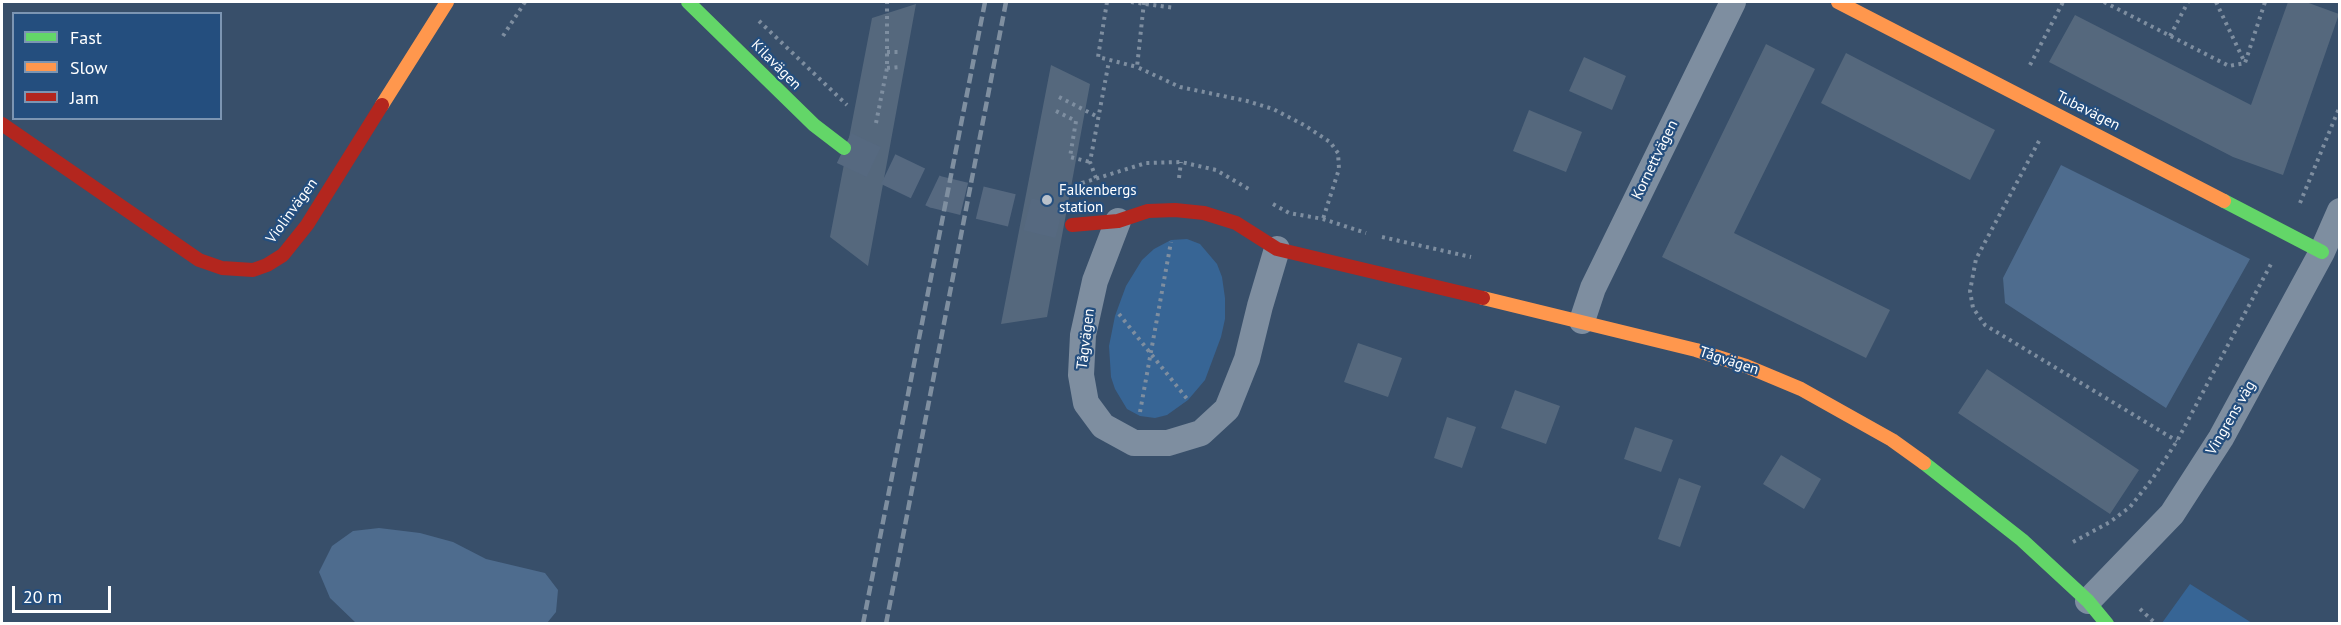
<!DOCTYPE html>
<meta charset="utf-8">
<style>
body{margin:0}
#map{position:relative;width:2341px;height:625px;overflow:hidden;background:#384f6a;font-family:"PT Sans",sans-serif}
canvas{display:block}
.frame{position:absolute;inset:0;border:3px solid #fff;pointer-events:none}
.legend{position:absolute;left:12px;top:12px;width:210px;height:108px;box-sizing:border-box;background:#244e7e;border:2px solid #7c95b2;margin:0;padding:8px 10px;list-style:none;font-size:18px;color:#fff}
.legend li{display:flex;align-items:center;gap:12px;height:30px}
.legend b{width:30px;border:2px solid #7c95b2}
.scale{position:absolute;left:12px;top:586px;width:99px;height:27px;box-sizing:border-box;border:3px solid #fff;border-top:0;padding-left:8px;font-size:18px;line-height:21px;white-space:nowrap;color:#fff;-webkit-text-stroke:4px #244e7e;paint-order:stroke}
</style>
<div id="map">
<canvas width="2341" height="625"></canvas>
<div class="frame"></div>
<ul class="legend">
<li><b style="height:8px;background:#63d668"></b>Fast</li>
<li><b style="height:8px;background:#ff974d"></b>Slow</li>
<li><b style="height:8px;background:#b3261e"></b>Jam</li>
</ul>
<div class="scale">20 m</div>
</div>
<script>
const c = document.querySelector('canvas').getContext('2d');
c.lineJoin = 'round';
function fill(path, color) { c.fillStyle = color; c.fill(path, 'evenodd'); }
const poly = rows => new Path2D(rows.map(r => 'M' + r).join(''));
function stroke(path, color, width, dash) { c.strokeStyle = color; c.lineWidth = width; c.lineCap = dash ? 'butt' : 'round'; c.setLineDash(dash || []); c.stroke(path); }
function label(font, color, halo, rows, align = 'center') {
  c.font = font + ' "PT Sans",sans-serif'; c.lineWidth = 4.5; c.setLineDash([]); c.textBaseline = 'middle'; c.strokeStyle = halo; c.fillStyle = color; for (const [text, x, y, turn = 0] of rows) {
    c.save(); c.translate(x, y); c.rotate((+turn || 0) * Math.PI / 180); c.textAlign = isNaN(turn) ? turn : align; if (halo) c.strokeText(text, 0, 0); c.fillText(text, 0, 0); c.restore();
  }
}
fill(poly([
 [1187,239,1200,244,1217,264,1222,277,1225,298,1225,319,1221,337,1205,380,1188,400,1167,415,1155,418,1140,416,1127,409,1115,389,1111,377,1109,346,1115,316,1126,286,1142,260,1154,249,1171,240],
 [2190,584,2252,623,2162,623]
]), '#376595');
fill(poly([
 [2061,165,2250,259,2166,408,2005,303,2003,278],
 [379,528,420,533,453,542,486,559,545,573,558,590,556,612,547,623,356,623,330,598,319,572,332,546,353,531]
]), '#4e6c8e');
fill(poly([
 [2288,2,2306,2,2339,14,2283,175,2233,157,2049,62,2075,15,2251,105],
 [916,4,868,266,830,237,872,18],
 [1766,44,1815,69,1734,233,1890,310,1866,358,1662,257],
 [1846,53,1995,130,1970,180,1821,103],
 [1584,57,1626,76,1612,110,1569,91],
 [1051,65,1090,84,1047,317,1001,324],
 [1529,110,1582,132,1566,172,1513,151],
 [1358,343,1402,358,1388,397,1344,382],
 [1987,369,2139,470,2110,514,1958,413],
 [1515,390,1560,406,1546,444,1501,428],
 [1447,417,1476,427,1462,468,1434,458],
 [1635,427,1673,440,1661,472,1624,459],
 [1781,455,1821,479,1804,509,1763,484],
 [1679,478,1701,486,1680,547,1658,539]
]), '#55687d');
stroke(poly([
 [844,148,936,192,1072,225]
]), '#566980', 33, [33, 16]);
stroke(poly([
 [1107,2,1098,57,1137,67],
 [1131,2,1175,8],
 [1144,2,1137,67,1180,87,1247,101,1273,109,1304,125,1330,142,1338,153,1339,169,1323,219],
 [2104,2,2229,66,2245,63,2265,2],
 [2216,2,2245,63],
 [759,21,847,105],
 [503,36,525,2],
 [2170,36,2188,2],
 [887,52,902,52],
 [2030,65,2063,2],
 [887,68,901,67],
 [1059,97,1098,117],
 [1056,111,1076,121,1070,157,1090,162],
 [876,123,887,68,887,2],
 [2039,141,1976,259,1970,291,1973,308,1985,325,2177,441],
 [1096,178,1090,162,1109,61],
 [1179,178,1181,162],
 [1079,190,1082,183,1146,163,1181,162,1216,170,1252,191],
 [2300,203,2340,106],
 [1273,204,1289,213,1323,219,1366,233],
 [1382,237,1471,257],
 [1119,314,1188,400],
 [1140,412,1171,242],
 [2073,542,2110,522,2130,507,2153,478,2177,441,2271,264],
 [2140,609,2156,624]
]), '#7e8ea0', 4, [3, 4.5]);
stroke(poly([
 [1118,221,1095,281,1083,335,1081,375,1086,403,1103,426,1134,443,1168,443,1201,433,1227,409,1247,359,1260,306,1277,249],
 [1582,321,1593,288,1733,2],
 [2088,601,2172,514,2221,438,2322,252,2340,211]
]), '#7e8ea0', 26);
stroke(poly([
 [688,2,814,125,844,148],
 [2224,201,2322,252],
 [1924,463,2022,540,2088,601,2107,624]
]), '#63d668', 14);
stroke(poly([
 [1838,2,2224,201],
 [382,105,447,2],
 [1483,298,1696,350,1746,366,1801,389,1892,440,1924,463]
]), '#ff974d', 14);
stroke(poly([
 [2,124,199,260,222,268,253,270,267,265,283,255,307,225,382,105],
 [1072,225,1118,221,1148,211,1175,210,1204,213,1236,223,1277,249,1483,298]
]), '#b3261e', 14);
stroke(poly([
 [863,624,985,2],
 [886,624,1006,2]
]), '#7f8fa0', 4.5, [10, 4.5]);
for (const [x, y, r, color] of [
 [1047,200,6,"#b9c1cb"]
]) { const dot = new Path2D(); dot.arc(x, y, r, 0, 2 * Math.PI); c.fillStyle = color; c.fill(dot); stroke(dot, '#244e7e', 2); }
label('15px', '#fff', '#244e7e', [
 ["Kilavägen",776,65,45],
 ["Tubavägen",2088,111,27],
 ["Kornettvägen",1655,160,-64],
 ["Violinvägen",292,211,-54],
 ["Tågvägen",1086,339,-83],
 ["Tågvägen",1729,361,18],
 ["Vingrens väg",2231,418,-60]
]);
label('15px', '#fff', '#244e7e', [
 ["Falkenbergs",1059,191],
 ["station",1059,208]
], 'left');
</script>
